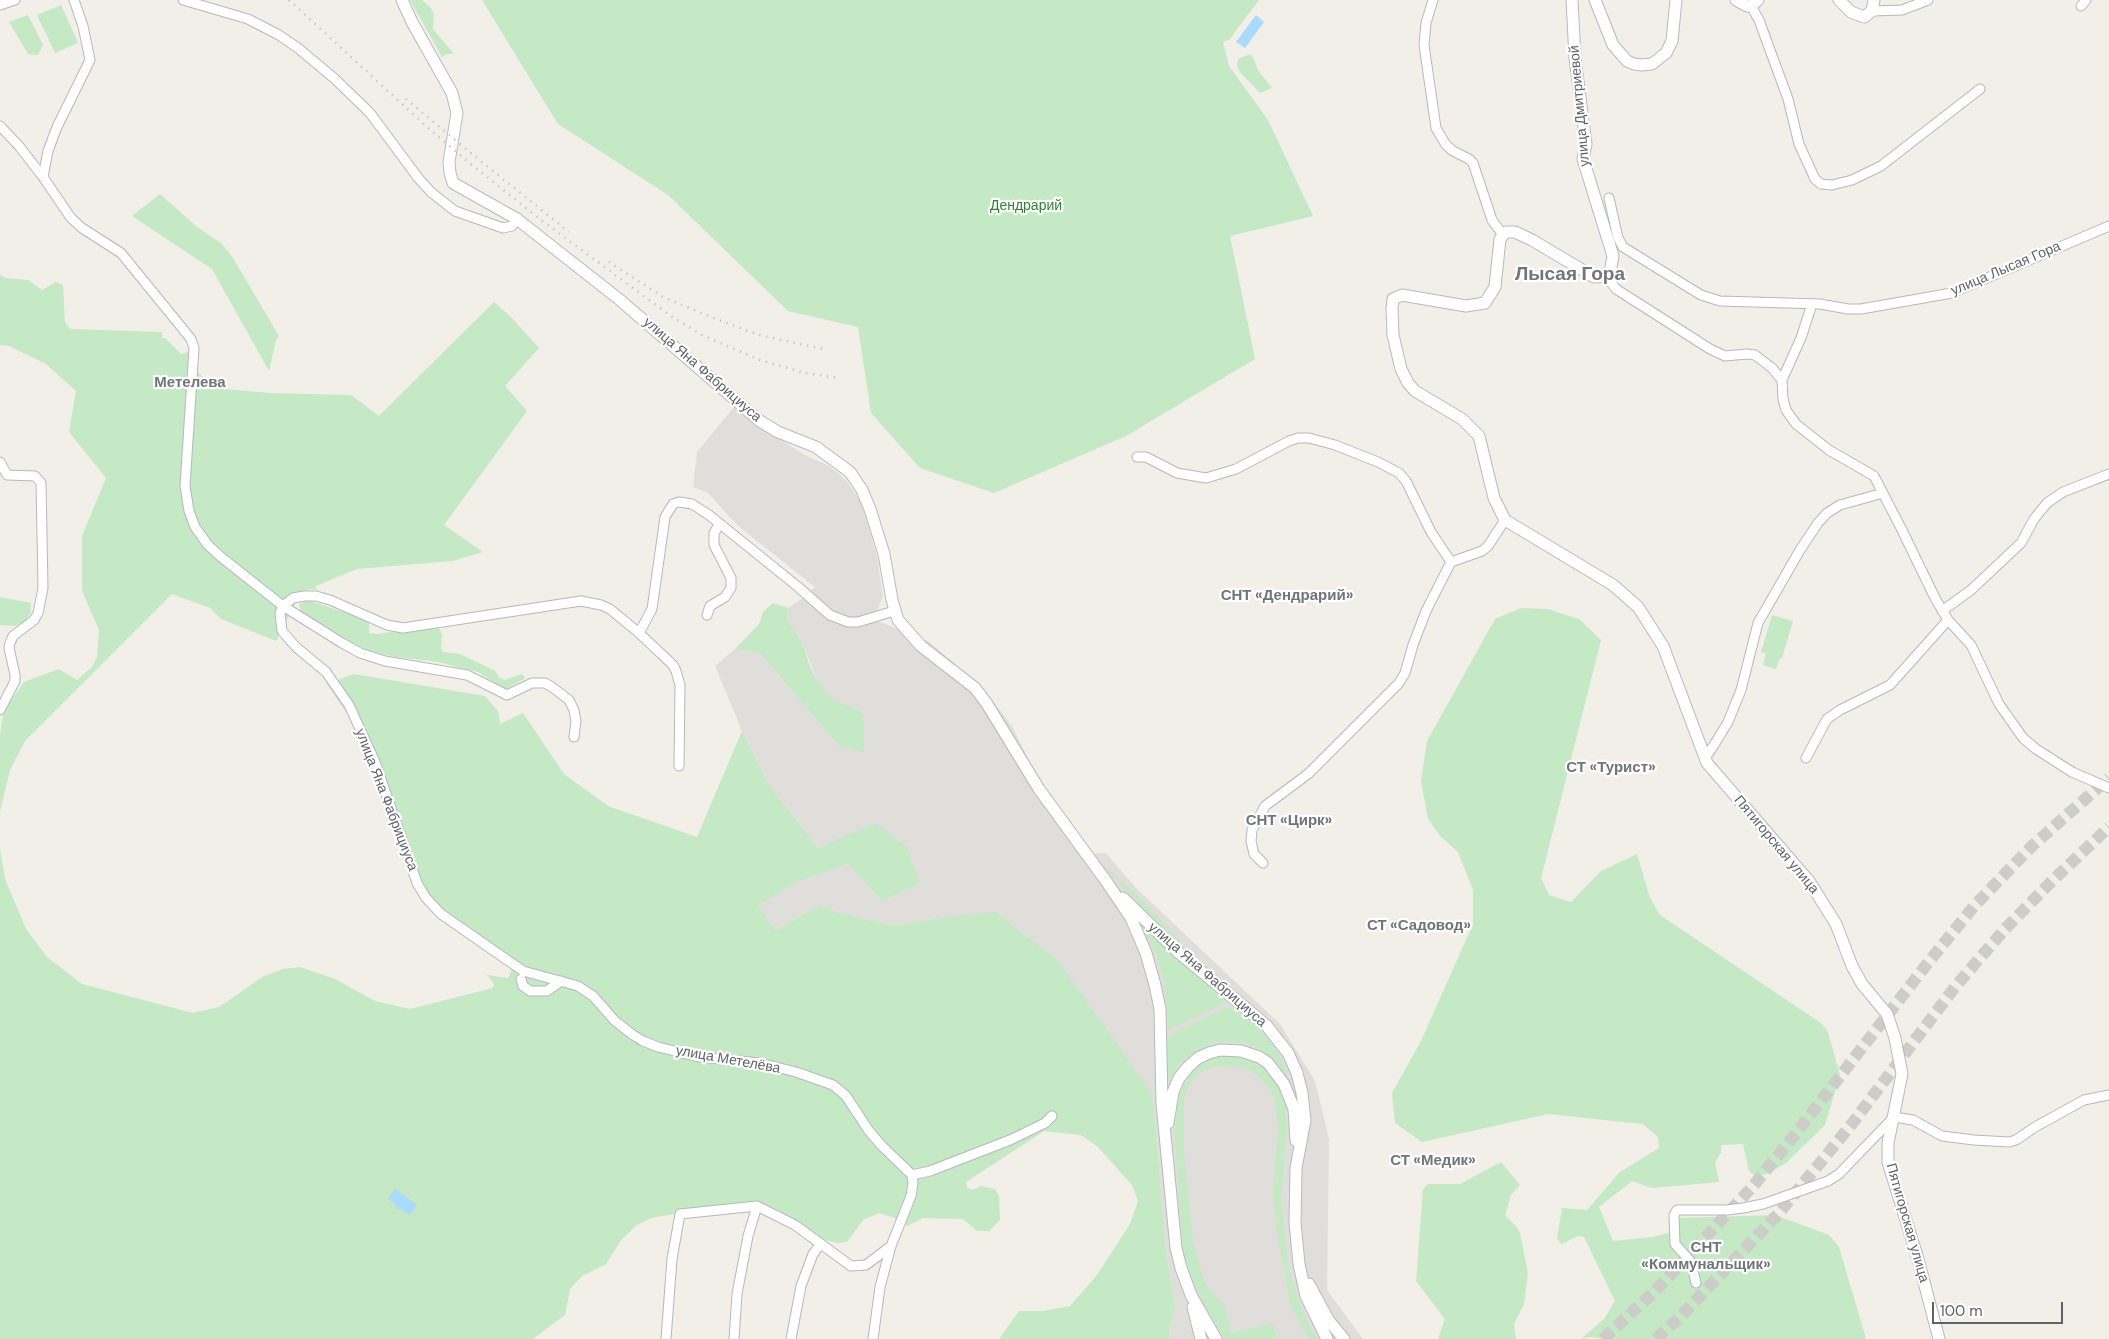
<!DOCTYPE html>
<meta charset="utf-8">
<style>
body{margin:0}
#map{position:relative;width:2109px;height:1339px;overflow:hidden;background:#f1efe8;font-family:"DM Sans",sans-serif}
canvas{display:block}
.scale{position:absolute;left:1932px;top:1302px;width:131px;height:22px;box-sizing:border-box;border:2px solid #5f6368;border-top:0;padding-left:6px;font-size:15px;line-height:18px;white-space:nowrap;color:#5f6368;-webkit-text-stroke:4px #fff;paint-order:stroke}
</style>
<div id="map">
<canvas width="2109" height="1339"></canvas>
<div class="scale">100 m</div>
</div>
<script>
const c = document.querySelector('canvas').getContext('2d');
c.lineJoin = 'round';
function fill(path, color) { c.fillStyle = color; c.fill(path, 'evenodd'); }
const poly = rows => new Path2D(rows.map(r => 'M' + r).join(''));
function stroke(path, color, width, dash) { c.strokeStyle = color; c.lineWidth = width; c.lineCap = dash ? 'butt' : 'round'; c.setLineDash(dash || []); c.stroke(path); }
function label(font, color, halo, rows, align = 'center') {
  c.font = font + ' "DM Sans",sans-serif'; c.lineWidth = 4.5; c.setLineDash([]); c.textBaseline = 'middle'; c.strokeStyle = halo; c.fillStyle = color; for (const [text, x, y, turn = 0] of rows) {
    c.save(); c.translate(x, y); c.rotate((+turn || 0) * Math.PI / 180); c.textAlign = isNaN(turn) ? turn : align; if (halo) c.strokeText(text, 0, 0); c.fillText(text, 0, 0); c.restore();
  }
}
fill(poly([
 [735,406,768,432,805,455,829,466,846,480,861,502,877,557,883,597,873,619,928,641,981,686,1012,726,1051,805,1091,854,1106,853,1136,888,1280,1024,1315,1081,1329,1139,1327,1290,1363,1339,1170,1339,1169,1330,1175,1306,1166,1250,1153,1095,952,916,894,926,840,913,819,905,775,931,759,905,795,883,848,864,882,901,919,884,818,848,769,785,742,731,715,666,735,649,760,653,838,745,856,708,834,702,817,680,802,642,787,619,788,608,803,598,815,587,737,525,708,493,693,487,697,452]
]), '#e0deda');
fill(poly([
 [410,0,422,0,431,8,434,14,433,29,454,54,447,54,442,57],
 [482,0,1259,0,1229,40,1223,42,1229,66,1268,120,1313,216,1230,236,1255,359,1126,436,994,493,920,468,871,413,858,327,788,311,668,195,558,124],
 [61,5,78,43,55,53,37,15],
 [28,15,43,45,38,55,28,54,9,22],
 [1250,54,1254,59,1258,70,1272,88,1260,93,1239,71,1237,65,1238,59],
 [160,194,197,227,221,243,233,258,279,336,276,340,269,371,212,269,132,216],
 [0,275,6,278,28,280,42,290,56,282,63,285,65,322,70,329,162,332,162,338,165,338,181,354,192,351,191,365,213,388,269,393,351,395,379,416,494,302,510,316,539,348,505,386,527,411,444,525,483,552,452,561,357,569,318,585,315,587,318,590,309,589,300,594,276,641,221,619,210,608,172,594,25,741,10,770,0,811,0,734,4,710,24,682,59,669,77,680,92,667,97,657,99,630,82,591,82,536,106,478,69,432,76,391,46,364,9,346,0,345],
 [0,597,31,603,30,614,25,621,15,626,0,625],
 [308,600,369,621,369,633,378,634,437,625,442,634,441,648,443,652,460,654,495,671,500,678,505,680,522,674,525,677,524,679,508,688,503,688,478,672,461,668,439,662,396,657,368,650,343,639,301,612,299,604],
 [773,603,788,608,787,619,802,642,810,666,817,680,834,701,856,708,864,716,864,752,838,745,760,653,735,649,759,624,763,612],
 [1521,608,1547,609,1579,619,1601,640,1541,878,1549,895,1571,902,1601,871,1637,854,1650,898,1660,915,1821,1023,1828,1032,1840,1075,1825,1125,1786,1163,1769,1173,1756,1177,1749,1171,1743,1144,1721,1145,1721,1153,1715,1162,1719,1182,1652,1188,1632,1181,1599,1207,1613,1241,1653,1237,1671,1232,1676,1218,1775,1215,1829,1235,1839,1247,1866,1339,1605,1339,1590,1337,1581,1339,1604,1319,1615,1301,1584,1237,1578,1236,1562,1244,1557,1239,1562,1208,1587,1210,1620,1172,1659,1148,1658,1137,1643,1124,1548,1114,1422,1142,1395,1123,1392,1093,1421,1041,1473,924,1473,890,1458,852,1440,836,1428,819,1421,781,1427,741,1495,619],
 [1772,615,1793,621,1782,658,1780,658,1776,669,1763,665,1766,654,1761,652],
 [354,674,485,696,498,711,500,724,523,713,564,774,608,806,697,837,742,731,769,785,818,848,875,823,908,848,919,884,882,901,848,864,795,883,759,905,775,931,819,905,840,913,894,926,952,916,995,912,1058,961,1153,1095,1166,1250,1175,1306,1169,1330,1170,1339,999,1339,1019,1311,1043,1311,1070,1306,1097,1275,1130,1224,1138,1201,1132,1185,1097,1146,1081,1135,1044,1131,966,1182,967,1187,972,1190,981,1186,995,1189,999,1196,1000,1220,989,1231,977,1231,963,1219,923,1218,908,1226,892,1217,879,1213,863,1220,847,1242,837,1243,822,1239,780,1211,760,1204,742,1202,651,1218,637,1225,621,1240,606,1264,582,1276,570,1289,565,1315,533,1339,0,1339,0,849,5,879,26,929,47,957,82,984,193,1013,219,1007,264,976,283,969,300,967,335,979,375,1001,410,1009,493,988,494,984,487,975,508,978,512,969,436,916,422,899,409,877,384,796,350,718,327,684],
 [1109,870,1139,897,1180,941,1178,944,1107,871],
 [1139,921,1169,953,1227,1000,1225,1003,1168,1030,1166,991,1160,967,1155,951,1138,923],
 [1234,1006,1255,1024,1273,1045,1287,1070,1289,1079,1275,1060,1256,1047,1245,1043,1219,1042,1204,1047,1192,1054,1182,1062,1166,1084,1168,1036,1227,1007,1228,1009],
 [1233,1055,1254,1062,1265,1069,1280,1089,1285,1106,1287,1129,1281,1200,1289,1271,1306,1320,1317,1339,1308,1339,1290,1303,1276,1228,1273,1194,1278,1128,1275,1102,1271,1090,1261,1079,1253,1072,1242,1067,1219,1066,1206,1069,1196,1076,1189,1085,1184,1098,1184,1153,1193,1242,1204,1281,1218,1300,1225,1307,1231,1333,1272,1324,1277,1339,1225,1339,1207,1310,1187,1267,1182,1244,1175,1135,1177,1105,1184,1083,1202,1062,1212,1058],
 [1501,1162,1520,1185,1511,1195,1505,1216,1515,1225,1520,1233,1528,1273,1524,1304,1514,1324,1516,1339,1438,1339,1445,1319,1416,1281,1423,1189,1428,1184,1460,1184]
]), '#c5e8c5');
fill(poly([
 [1256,15,1264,22,1245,48,1236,42],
 [395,1189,417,1205,410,1215,401,1209,396,1209,396,1204,388,1199]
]), '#aadaff');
stroke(poly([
 [1603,1339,1656,1290,1754,1185,1793,1137,1927,964,1975,905,2032,846,2109,778],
 [1656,1339,1678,1319,1779,1213,1851,1125,1955,987,2004,930,2052,881,2109,827]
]), '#ccccc8', 12, [12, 6]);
const street = poly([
 [74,0,83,26,90,60,57,127,48,151,43,177,71,218,82,228,121,253,191,339,194,348,185,486,189,511,195,527,208,545,221,557,283,606,280,613,282,631,296,647,326,672,349,705,375,762,417,883,426,898,441,914,523,971,578,986,593,996,615,1021,633,1035,643,1041,658,1047,699,1057,760,1063,796,1072,833,1085,846,1096,869,1131,882,1146,912,1175,930,1171,1010,1140,1045,1123,1052,1116],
 [183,0,248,19,279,35,298,48,335,79,370,113,419,179,432,193,455,211,503,228,512,226,517,219],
 [1433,0,1426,23,1424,45,1436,128,1446,145,1453,151,1469,159,1473,163,1492,220,1503,235],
 [0,5,15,0],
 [1751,6,1759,20,1788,99,1799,144,1815,179,1821,184,1832,185,1852,180,1881,166,1980,89],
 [2081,6,2086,0],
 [1872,11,1902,10,1928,0],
 [0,126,19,146,43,177],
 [1609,198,1618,238,1623,247,1701,295,1720,301,1820,304,1848,309,1861,309,1952,293,2109,226],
 [1606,276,1616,289,1710,349,1725,356,1747,354,1755,355,1772,368,1782,380,1783,399,1786,410,1796,424,1829,450,1874,476,1902,530,1935,598,1948,620,1971,645,1999,704,2023,738,2036,749,2072,772,2109,788],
 [1782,380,1801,338,1812,304],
 [1137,457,1146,457,1177,473,1206,478,1236,469,1289,441,1298,438,1309,438,1335,445,1378,462,1399,473,1406,481,1431,532,1451,562],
 [0,462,7,475,35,476,41,483,43,588,38,613,34,620,13,636,10,643,9,648,15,675,15,681,0,710],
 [1942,611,1971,590,2021,543,2034,519,2047,503,2063,492,2109,474],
 [707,615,710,606,725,597,731,588,731,578,714,545,714,533,719,525],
 [639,633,652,609,665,517,673,504,679,502,692,504,709,515,797,586,830,615,848,622,858,622,894,611],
 [574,737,576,721,574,710,569,700,552,687,545,683,532,683,507,695,467,675,385,661,360,653,342,643,283,606,293,598,304,596,316,596,330,600,387,625,403,628,581,601,601,605,610,609,639,633,673,665,676,671,680,685,679,766],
 [1705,758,1714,745,1728,722,1741,690,1758,623,1800,550,1818,523,1827,513,1840,505,1883,493],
 [1806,758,1827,719,1840,710,1890,685,1948,620],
 [1263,863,1254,854,1251,841,1252,830,1265,806,1308,774,1399,683,1405,673,1413,645,1426,611,1451,562,1482,551,1488,546,1505,520],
 [521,979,523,986,530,991,547,991,561,981],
 [1696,1283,1691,1262,1675,1244,1674,1215,1677,1210,1727,1210,1743,1208,1763,1204,1828,1181,1839,1174,1894,1117,1913,1120,1942,1136,1974,1140,2009,1142,2016,1140,2035,1127,2084,1100,2109,1095],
 [666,1339,672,1259,680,1214,757,1206,795,1225,851,1266,866,1265,891,1246],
 [734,1339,737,1294,748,1236,757,1206],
 [791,1339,801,1286,813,1254,820,1245],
 [873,1339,880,1287,891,1246,911,1196,913,1183,912,1175]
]);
const secondary = poly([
 [402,0,412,22,452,93,457,113,449,162,450,173,453,183,517,219,620,300,760,421,778,432,816,447,850,472,862,490,870,509,884,554,892,600,898,620,921,646,975,688,987,704,1039,789,1106,881,1131,918,1146,953,1155,985,1160,1009,1162,1104,1176,1248,1181,1268,1191,1295,1216,1339],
 [1572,0,1575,58,1586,144,1583,159,1613,256,1610,272,1606,276,1594,277,1532,240,1515,232,1506,232,1500,239,1495,287,1485,303,1466,306,1402,295,1393,299,1392,308,1393,335,1401,369,1408,383,1415,391,1462,419,1479,436,1494,498,1505,520,1613,585,1638,607,1663,646,1707,763,1809,881,1836,924,1852,966,1862,984,1887,1014,1895,1038,1902,1074,1888,1143,1888,1162,1918,1259,1939,1339],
 [1595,0,1613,45,1627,61,1634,64,1642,65,1652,64,1666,53,1672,41,1676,0],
 [1736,0,1747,6,1751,6,1758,0],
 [1839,0,1851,12,1864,17,1872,11,1874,0],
 [1123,898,1179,953,1266,1025,1288,1053,1297,1073,1302,1093,1305,1120,1296,1168,1295,1223,1299,1264,1306,1296,1327,1339],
 [1168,1123,1173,1092,1179,1078,1188,1067,1198,1058,1209,1053,1220,1050,1241,1051,1259,1057,1268,1063,1284,1084,1294,1109,1296,1141],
 [1309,1284,1329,1321,1344,1339],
 [1193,1307,1201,1339]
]);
stroke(street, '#b5b8bc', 11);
stroke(secondary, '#b6babf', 13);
stroke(street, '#fff', 9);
stroke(secondary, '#fff', 11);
stroke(poly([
 [289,0,427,127,467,161,541,220,671,316,702,335,760,360,805,373,839,378],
 [406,99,472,154,569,232],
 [609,262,663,297,711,317,759,335,823,349]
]), '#b6b7b8', 2.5, [1, 6]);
label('14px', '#5f6368', '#fff', [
 ["улица Дмитриевой",1580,106,-95],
 ["улица Лысая Гора",2006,269,-23],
 ["улица Яна Фабрициуса",702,370,41],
 ["улица Яна Фабрициуса",386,800,69],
 ["Пятигорская улица",1776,845,50],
 ["улица Яна Фабрициуса",1207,975,41],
 ["улица Метелёва",728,1060,10],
 ["Пятигорская улица",1907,1223,74]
]);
label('14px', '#348238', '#fff', [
 ["Дендрарий",1026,206]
]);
label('bold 15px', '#70757a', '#fff', [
 ["Метелева",190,383],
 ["СНТ «Дендрарий»",1287,596],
 ["СТ «Турист»",1611,768],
 ["СНТ «Цирк»",1289,821],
 ["СТ «Садовод»",1419,926],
 ["СТ «Медик»",1433,1161],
 ["СНТ",1706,1248],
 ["«Коммунальщик»",1706,1265]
]);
label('bold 19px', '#70757a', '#fff', [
 ["Лысая Гора",1570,275]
]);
</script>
